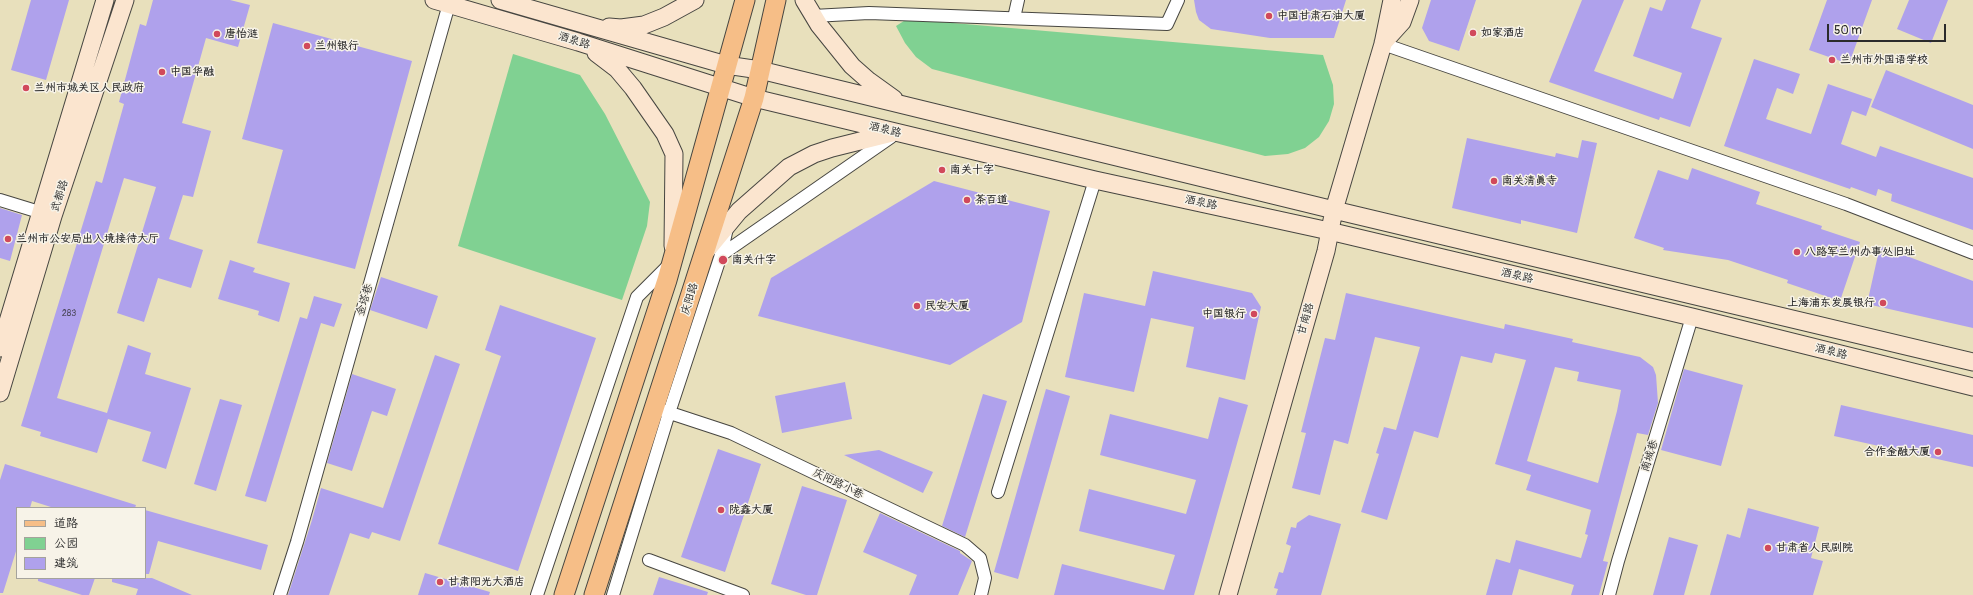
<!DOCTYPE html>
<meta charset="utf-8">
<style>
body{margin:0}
#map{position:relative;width:1973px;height:595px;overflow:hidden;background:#e8e0bc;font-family:Pangolin,"LXGW WenKai TC",sans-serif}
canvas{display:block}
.legend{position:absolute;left:16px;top:507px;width:130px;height:72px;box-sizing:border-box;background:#f7f3e8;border:1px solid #a5a39c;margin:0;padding:5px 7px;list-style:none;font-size:12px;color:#2b2b2b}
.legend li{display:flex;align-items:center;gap:8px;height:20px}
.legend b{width:20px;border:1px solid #a5a39c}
.scale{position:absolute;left:1827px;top:24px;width:119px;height:18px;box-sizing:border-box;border:2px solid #2b2b2b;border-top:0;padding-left:5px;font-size:12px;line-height:14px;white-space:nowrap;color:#2b2b2b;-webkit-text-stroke:3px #f7f3e8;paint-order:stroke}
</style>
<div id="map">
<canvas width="1973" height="595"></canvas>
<ul class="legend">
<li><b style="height:5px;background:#f6be87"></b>道路</li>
<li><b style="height:11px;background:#80d192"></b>公园</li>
<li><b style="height:11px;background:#afa1ec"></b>建筑</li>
</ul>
<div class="scale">50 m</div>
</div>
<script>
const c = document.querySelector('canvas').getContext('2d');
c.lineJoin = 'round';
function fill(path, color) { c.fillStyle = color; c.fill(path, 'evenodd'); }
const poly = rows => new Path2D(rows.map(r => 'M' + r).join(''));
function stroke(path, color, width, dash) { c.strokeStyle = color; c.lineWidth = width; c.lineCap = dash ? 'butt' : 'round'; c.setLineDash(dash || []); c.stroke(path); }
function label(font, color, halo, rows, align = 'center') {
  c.font = font + ' Pangolin,"LXGW WenKai TC",sans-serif'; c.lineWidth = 3; c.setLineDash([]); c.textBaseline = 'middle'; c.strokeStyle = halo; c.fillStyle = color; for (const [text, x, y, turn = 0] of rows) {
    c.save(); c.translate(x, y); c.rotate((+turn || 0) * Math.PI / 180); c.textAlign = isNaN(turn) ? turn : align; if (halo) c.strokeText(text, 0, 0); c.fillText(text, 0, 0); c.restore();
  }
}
fill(poly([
 [907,19,1323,55,1333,85,1334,104,1329,121,1319,137,1305,148,1288,154,1265,156,932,69,916,57,905,43,896,26],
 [513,54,580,75,605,114,650,202,647,226,622,300,458,246]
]), '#80d192');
fill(poly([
 [31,0,69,0,46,80,11,70],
 [153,0,230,0,250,5,238,47,206,38,182,123,211,131,193,197,183,195,169,239,203,250,191,288,158,278,144,322,117,313,156,187,124,178,57,398,107,413,128,345,151,353,145,374,191,388,166,469,142,461,151,432,108,419,97,453,40,436,41,432,21,426,96,181,102,183,124,104,119,102,140,24,146,26],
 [1194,0,1346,0,1334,38,1270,38,1211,29,1199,20,1196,12],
 [1431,0,1476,0,1459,51,1429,41,1422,28],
 [1582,0,1624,0,1594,71,1673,99,1682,73,1633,56,1650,7,1662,11,1666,0,1701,0,1691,28,1722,38,1690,127,1660,117,1659,120,1549,82],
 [1827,0,1872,0,1849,64,1809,50],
 [1909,0,1948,0,1931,43,1897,29],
 [273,23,412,61,355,269,257,243,283,150,242,139],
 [1754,59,1800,74,1793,94,1777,88,1766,119,1811,134,1828,84,1872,99,1866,116,1852,111,1841,144,1876,157,1880,146,1973,178,1973,230,1891,201,1892,194,1878,189,1876,196,1851,187,1850,189,1724,146],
 [1886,70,1973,105,1973,149,1871,107],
 [1467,138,1555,157,1556,153,1578,158,1582,140,1597,143,1577,233,1521,220,1521,224,1452,208],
 [1692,168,1760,192,1756,204,1822,226,1821,229,1860,242,1840,301,1787,283,1788,280,1728,260,1663,250,1664,248,1634,238,1658,170,1688,180],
 [934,181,1050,211,1022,322,950,365,758,316,771,278],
 [0,208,22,215,10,261,0,258],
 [1880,246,1973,281,1973,328,1867,304],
 [230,260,255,268,253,272,290,283,279,322,258,315,259,311,218,299],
 [1153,271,1252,293,1261,307,1245,380,1186,367,1194,327,1151,318,1134,392,1065,377,1084,293,1145,306],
 [381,277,438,296,427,329,370,310],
 [1346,293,1504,329,1505,324,1573,339,1572,342,1640,357,1653,367,1656,375,1658,403,1648,435,1637,433,1603,561,1608,562,1599,595,1571,595,1574,585,1519,569,1512,595,1486,595,1496,559,1510,563,1516,540,1581,558,1588,535,1585,534,1591,510,1526,490,1531,475,1495,464,1526,360,1495,353,1492,363,1461,356,1438,438,1414,431,1387,520,1361,512,1379,454,1376,453,1384,427,1396,430,1420,347,1375,337,1348,444,1334,440,1320,495,1292,488,1306,433,1301,432,1325,338,1335,340],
 [1555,367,1579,372,1577,381,1621,390,1617,411,1598,483,1527,461],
 [314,296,342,304,334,327,321,323,266,502,245,496,300,317,307,319],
 [500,305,596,338,518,571,438,544,501,356,485,350],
 [435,355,460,364,400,541,372,532,369,539,350,533,329,595,288,595,312,520,321,488,383,508],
 [1684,369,1743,385,1721,466,1661,450],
 [352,374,396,389,387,416,372,411,352,471,327,463],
 [845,382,852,419,782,433,775,396],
 [1046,389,1070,396,1018,579,994,572],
 [983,394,1007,401,965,537,942,526],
 [1219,397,1248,405,1194,595,1054,595,1062,564,1164,590,1175,555,1079,531,1089,489,1186,514,1196,480,1100,455,1110,414,1208,439],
 [220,399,242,405,216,491,194,484],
 [1841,405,1973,435,1973,467,1834,436],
 [718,449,761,464,725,572,681,557],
 [879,450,933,472,923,493,844,455],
 [5,464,136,505,135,508,54,508,32,501,30,508,17,508,17,548,3,593,0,593,0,480],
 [802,486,847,500,817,595,806,595,771,584],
 [1748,508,1819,527,1811,558,1823,561,1813,595,1710,595,1727,534,1740,538],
 [145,510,268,545,261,570,158,541,149,574,145,574],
 [880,513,960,551,960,553,972,561,958,595,909,595,917,575,863,552],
 [1309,515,1341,524,1321,595,1276,595,1278,589,1274,588,1279,572,1283,573,1291,546,1286,544,1291,527,1296,528,1297,523],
 [1669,537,1698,545,1684,595,1653,595],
 [425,573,490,592,489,595,418,595],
 [659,577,708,592,707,595,653,595],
 [38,578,95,578,89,595,82,595,38,581],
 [112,578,152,578,192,595,136,595,138,589,112,582]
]), '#afa1ec');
const street = poly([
 [813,16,869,13,1167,24,1178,0],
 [1014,18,1018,0],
 [1383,44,1846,204,1973,253],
 [0,200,49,215],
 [721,255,891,137],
 [655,408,731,433,965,545,980,558,985,578,981,595],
 [998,492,1095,180],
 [649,560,743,595],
 [280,595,297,542,449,4],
 [537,595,637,297,669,265],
 [613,595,669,413,721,255,727,228],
 [1609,595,1618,561,1692,317]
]);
const secondary = poly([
 [434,0,578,42,754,98,1095,180,1329,231,1692,317,1973,387],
 [500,0,726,65,760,70,1334,210,1973,362],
 [804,0,819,25,852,66,869,81,894,99],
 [609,27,621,28,644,25,664,17,695,0],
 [1383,43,1402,22,1410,0],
 [596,53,617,69,633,88,665,134,674,154,673,246],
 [706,251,739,211,789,167,814,154,832,148,892,133],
 [0,348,105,0],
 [0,393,53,216,125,0],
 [1228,595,1326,251,1334,210,1383,44,1392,0]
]);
const primary = poly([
 [564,595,667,280,745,0],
 [594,595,754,98,776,0]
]);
stroke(street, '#474641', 14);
stroke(secondary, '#474641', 19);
stroke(primary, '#474641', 21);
stroke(street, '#fff', 12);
stroke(secondary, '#fbe5cf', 17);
stroke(primary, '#f6be87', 19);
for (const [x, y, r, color] of [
 [1269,16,4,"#d1495b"],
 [1473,33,4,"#d1495b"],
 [217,34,4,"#d1495b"],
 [307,46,4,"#d1495b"],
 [1832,60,4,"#d1495b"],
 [162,72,4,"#d1495b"],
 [26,88,4,"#d1495b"],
 [942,170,4,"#d1495b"],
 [1494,181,4,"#d1495b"],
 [967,200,4,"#d1495b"],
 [8,239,4,"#d1495b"],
 [1797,252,4,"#d1495b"],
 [723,260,5,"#d1495b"],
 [1883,303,4,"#d1495b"],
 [917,306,4,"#d1495b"],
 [1254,314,4,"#d1495b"],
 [1938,452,4,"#d1495b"],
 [721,510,4,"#d1495b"],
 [1768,548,4,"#d1495b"],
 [440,582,4,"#d1495b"]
]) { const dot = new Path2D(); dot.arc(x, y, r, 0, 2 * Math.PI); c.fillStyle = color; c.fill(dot); stroke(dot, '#f7f3e8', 1.5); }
label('9px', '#4c485b', null, [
 ["283",69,314]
]);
label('bold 11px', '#2b2b2b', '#f7f3e8', [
 ["中国甘肃石油大厦",1277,16],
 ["如家酒店",1481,33],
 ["唐怡涟",225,34],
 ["兰州银行",315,46],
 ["兰州市外国语学校",1840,60],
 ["中国华融",170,72],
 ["兰州市城关区人民政府",34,88],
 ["南关十字",950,170],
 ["南关清真寺",1502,181],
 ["茶百道",975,200],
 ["兰州市公安局出入境接待大厅",16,239],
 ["八路军兰州办事处旧址",1805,252],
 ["南关什字",732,260],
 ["上海浦东发展银行",1875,303,"right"],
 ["民安大厦",925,306],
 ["中国银行",1246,314,"right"],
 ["合作金融大厦",1930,452,"right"],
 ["陇鑫大厦",729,510],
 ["甘肃省人民剧院",1776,548],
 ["甘肃阳光大酒店",448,582]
], 'left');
label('11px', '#2b2b2b', '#f7f3e8', [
 ["酒泉路",574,41,17],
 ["酒泉路",885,130,14],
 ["武都路",60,196,-72],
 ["酒泉路",1201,203,12],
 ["酒泉路",1517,276,13],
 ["庆阳路",690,299,-73],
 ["金塔巷",365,300,-74],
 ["甘南路",1306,319,-74],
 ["酒泉路",1831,352,14],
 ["南城巷",1650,456,-73],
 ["庆阳路小巷",838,484,26]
]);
</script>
